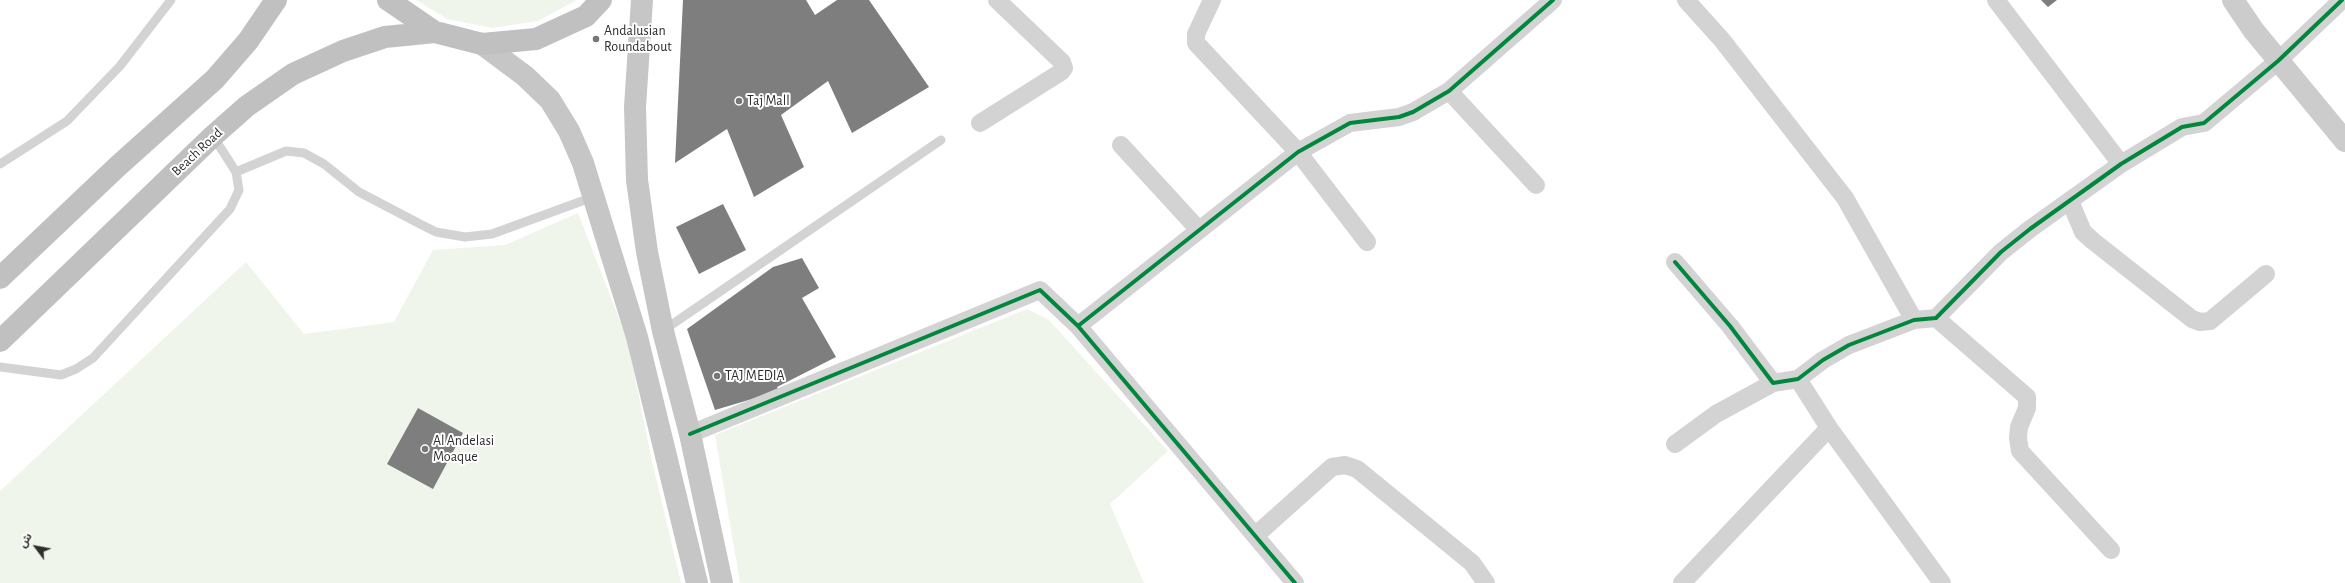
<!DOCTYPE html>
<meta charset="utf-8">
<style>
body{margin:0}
#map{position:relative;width:2345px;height:583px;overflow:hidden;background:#fff;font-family:"Alegreya Sans","Noto Sans Arabic",sans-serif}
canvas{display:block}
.north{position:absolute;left:16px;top:527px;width:40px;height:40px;-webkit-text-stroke:3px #fff;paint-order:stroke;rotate:302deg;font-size:11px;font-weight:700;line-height:16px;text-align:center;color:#2e2e2e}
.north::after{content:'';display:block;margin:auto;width:14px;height:18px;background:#2e2e2e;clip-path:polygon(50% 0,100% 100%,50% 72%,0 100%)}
</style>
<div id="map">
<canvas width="2345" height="583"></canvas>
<div class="north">ش</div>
</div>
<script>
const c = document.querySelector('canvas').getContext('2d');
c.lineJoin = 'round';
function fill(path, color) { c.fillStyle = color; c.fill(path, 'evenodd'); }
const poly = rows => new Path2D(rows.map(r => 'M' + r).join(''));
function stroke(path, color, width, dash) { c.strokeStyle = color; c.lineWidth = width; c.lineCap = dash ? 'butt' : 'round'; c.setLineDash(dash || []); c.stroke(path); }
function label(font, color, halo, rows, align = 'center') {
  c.font = font + ' "Alegreya Sans",sans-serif'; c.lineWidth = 4; c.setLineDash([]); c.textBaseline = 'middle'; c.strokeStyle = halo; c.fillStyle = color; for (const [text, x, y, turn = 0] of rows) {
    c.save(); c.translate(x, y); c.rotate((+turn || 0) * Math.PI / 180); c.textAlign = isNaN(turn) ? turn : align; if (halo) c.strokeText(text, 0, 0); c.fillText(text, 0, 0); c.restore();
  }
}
fill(poly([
 [416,0,577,0,538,21,492,28,447,19],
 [578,213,627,339,652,461,681,583,0,583,0,491,246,262,304,334,394,322,433,250,505,245],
 [1027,309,1049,320,1168,451,1110,504,1144,583,740,583,715,435]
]), '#f0f5eb');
fill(poly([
 [683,0,806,0,815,15,837,0,869,0,929,87,852,133,828,81,781,115,804,167,754,197,727,129,675,163],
 [2041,0,2057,0,2048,7],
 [723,204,746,250,699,274,676,227],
 [802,258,819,288,802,298,836,357,777,387,779,391,715,410,687,329,773,267],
 [418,408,463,433,433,489,387,464]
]), '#7e7e7e');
stroke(poly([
 [0,164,67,121,120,66,171,0],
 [236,172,286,151,304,153,324,164,359,192,422,225,436,232,465,237,492,234,593,197],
 [664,330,941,140],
 [0,367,61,375,76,369,93,358,230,209,239,190,236,172,213,136]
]), '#d3d3d3', 9);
stroke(poly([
 [1212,0,1196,34,1196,43,1298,152,1367,242],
 [1686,0,1722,40,1845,198,1914,320],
 [1996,0,2121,164],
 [1449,91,1536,185],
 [980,123,1061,72,1064,68,1062,62,997,0],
 [1121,145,1199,230],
 [2070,201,2083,232,2093,241,2192,319,2200,322,2210,321,2266,274],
 [1675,262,1730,326,1773,383,1798,379,1823,360,1849,345,1914,320,1936,318,2001,252,2030,229,2121,164,2182,127,2204,123,2278,61,2342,0],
 [1936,318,2027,397,2027,408,2019,427,2018,438,2020,451,2111,550],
 [1078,326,1298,152,1350,123,1399,117,1413,112,1449,91,1553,0],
 [1798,379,1829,428,1942,583],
 [690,434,1040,290,1078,326,1295,583],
 [1675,444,1716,414,1773,383],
 [1256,535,1332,467,1345,465,1357,469,1472,563,1486,583],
 [1682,583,1829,428]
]), '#d3d3d3', 18);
stroke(poly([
 [2233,0,2254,31,2345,141]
]), '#ccc', 22);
stroke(poly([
 [642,0,635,107,637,180,647,252,663,331,690,434,722,583],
 [482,44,525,76,550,100,569,131,583,163,637,337,697,583]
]), '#c6c6c6', 22);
stroke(poly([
 [388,0,435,32,482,44,536,39,586,16,601,0],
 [0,278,118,166,215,79,248,41,276,0],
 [0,341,213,136,247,106,293,74,343,51,385,37,435,32]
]), '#c0c0c0', 22);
stroke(poly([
 [1675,262,1730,326,1773,383,1798,379,1823,360,1849,345,1914,320,1936,318,2001,252,2030,229,2121,164,2182,127,2204,123,2278,61,2342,0],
 [1078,326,1298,152,1350,123,1399,117,1413,112,1449,91,1553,0],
 [690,434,1040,290,1078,326,1295,583]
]), '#00873e', 4);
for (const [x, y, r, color] of [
 [596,39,4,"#777"],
 [739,101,4,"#777"],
 [717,376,4,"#777"],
 [425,449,4,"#777"]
]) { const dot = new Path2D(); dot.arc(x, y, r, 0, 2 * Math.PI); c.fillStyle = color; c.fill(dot); stroke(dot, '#fff', 1.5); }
label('14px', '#2e2e2e', '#fff', [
 ["Andalusian",604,31],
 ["Roundabout",604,47],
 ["Taj Mall",747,101],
 ["TAJ MEDIA",725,376],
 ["Al Andelasi",433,441],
 ["Moaque",433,457]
], 'left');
label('14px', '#2e2e2e', '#fff', [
 ["Beach Road",197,152,-43]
]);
</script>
